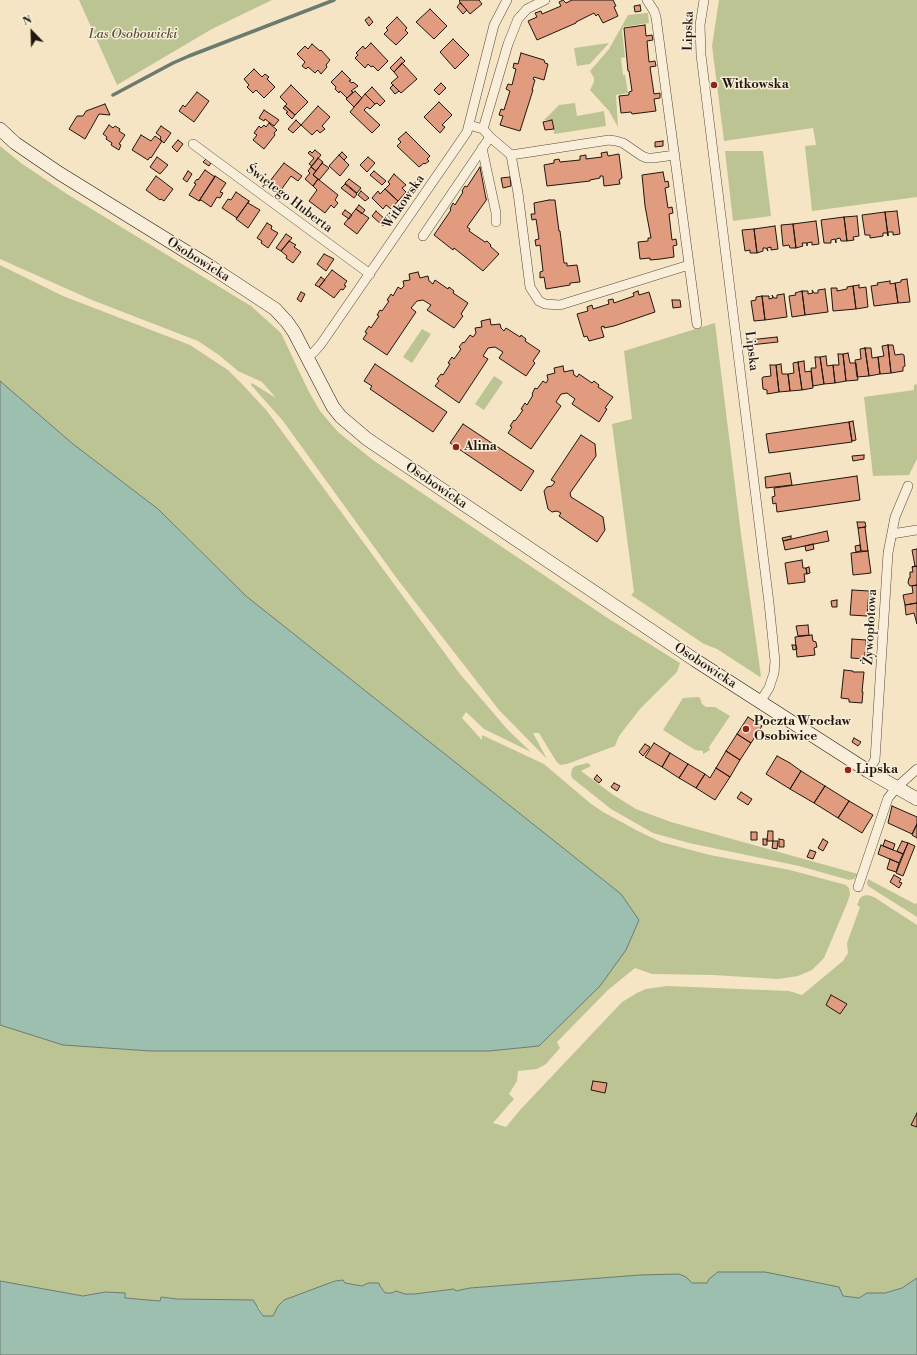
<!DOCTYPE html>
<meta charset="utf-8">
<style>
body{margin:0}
#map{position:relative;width:917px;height:1355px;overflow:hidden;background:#f6e5c4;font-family:"Libre Bodoni",serif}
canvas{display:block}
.north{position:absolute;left:12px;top:12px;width:40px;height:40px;-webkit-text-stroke:3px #f9eed9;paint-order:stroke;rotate:337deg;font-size:11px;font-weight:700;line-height:16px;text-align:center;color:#1f160e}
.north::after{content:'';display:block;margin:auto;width:14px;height:18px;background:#1f160e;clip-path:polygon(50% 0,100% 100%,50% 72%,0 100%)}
</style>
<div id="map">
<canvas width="917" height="1355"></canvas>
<div class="north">N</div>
</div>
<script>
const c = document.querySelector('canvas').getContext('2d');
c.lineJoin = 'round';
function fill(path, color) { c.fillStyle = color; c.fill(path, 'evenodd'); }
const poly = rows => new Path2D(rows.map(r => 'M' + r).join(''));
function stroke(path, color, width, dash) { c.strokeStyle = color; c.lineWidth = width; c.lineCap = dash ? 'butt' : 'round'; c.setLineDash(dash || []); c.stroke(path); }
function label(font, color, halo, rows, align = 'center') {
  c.font = font + ' "Libre Bodoni",serif'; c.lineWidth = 3; c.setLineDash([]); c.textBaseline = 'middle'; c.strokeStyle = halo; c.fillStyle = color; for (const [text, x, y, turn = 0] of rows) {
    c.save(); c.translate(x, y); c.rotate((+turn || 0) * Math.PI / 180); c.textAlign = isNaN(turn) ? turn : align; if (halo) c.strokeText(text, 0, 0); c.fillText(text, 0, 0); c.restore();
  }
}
fill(poly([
 [79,0,272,0,212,29,117,85],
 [719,0,917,0,917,197,812,211,805,146,816,145,813,128,724,141,712,46],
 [646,13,648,13,649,23,623,27,622,31,625,57,621,58,623,75,625,75,628,93,616,95,618,127,609,111,590,90,594,82,594,78,590,71,609,49,628,15],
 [609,43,590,64,577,66,574,48],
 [575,103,577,116,604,111,606,126,554,134,553,120,544,120,559,105],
 [0,146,21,163,67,194,251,306,281,333,308,390,320,411,338,432,373,460,606,617,680,663,677,672,640,709,619,736,615,746,567,764,560,765,556,761,539,733,533,733,547,759,499,710,398,580,283,421,251,385,252,383,276,398,262,382,238,371,219,355,198,341,92,300,0,259],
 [725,151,763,151,771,216,733,221],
 [0,265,63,296,190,345,228,370,243,385,267,411,460,674,508,730,531,752,484,729,466,712,462,718,482,740,482,735,544,764,590,803,603,812,638,831,661,842,710,855,790,870,846,885,849,888,850,894,848,901,824,958,812,970,798,976,778,979,713,975,652,974,635,968,608,990,557,1042,560,1048,546,1064,537,1069,518,1071,517,1081,509,1094,514,1099,493,1123,506,1127,520,1110,622,1002,637,993,646,989,667,986,789,991,802,995,843,961,848,953,847,943,860,907,857,905,860,898,863,896,867,895,874,897,917,925,917,1278,902,1288,885,1293,867,1293,859,1298,692,1283,686,1277,640,1275,470,1288,456,1291,454,1289,414,1294,404,1294,396,1291,392,1293,385,1293,379,1286,368,1283,362,1286,345,1283,343,1280,335,1281,285,1300,278,1306,274,1316,263,1316,259,1307,161,1297,160,1301,125,1298,125,1294,105,1292,83,1296,0,1281,0,1025,63,1045,151,1051,489,1051,539,1046,639,920,621,894,246,596,158,509,73,444,0,381],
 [715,323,741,534,761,676,760,677,717,649,704,644,631,595,634,592,612,424,632,419,624,351],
 [422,329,431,334,412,363,403,357],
 [494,376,503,382,484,410,475,404],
 [917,384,917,459,909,475,873,476,864,397,914,390,914,385],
 [698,697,700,698,702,704,706,707,715,707,730,716,709,747,710,750,703,754,703,751,695,750,663,730,683,698],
 [588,763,591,766,581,771,612,794,636,809,671,822,858,874,854,879,849,880,799,866,689,843,653,833,611,809,572,778,571,775,572,769,575,766],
 [868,879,915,904,917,903,917,917,868,886,867,883]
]), '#bdc494');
const water = poly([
 [0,381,73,444,158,509,246,596,621,894,639,920,626,950,600,986,539,1046,489,1051,151,1051,63,1045,0,1025,0,381],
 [718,1272,765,1272,839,1287,843,1296,859,1298,867,1293,885,1293,902,1288,917,1278,917,1355,0,1355,0,1281,83,1296,105,1292,125,1293,125,1298,160,1301,161,1297,177,1299,253,1300,263,1316,273,1316,278,1306,284,1300,335,1281,343,1280,345,1283,362,1286,368,1283,379,1283,380,1286,385,1293,392,1293,396,1291,405,1294,414,1294,454,1289,456,1291,470,1288,640,1275,679,1274,686,1277,692,1283,707,1283,709,1279,718,1272]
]);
fill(water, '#9dbfb0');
stroke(water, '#6b7b6f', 1);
stroke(poly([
 [113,95,173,63,189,56,334,0]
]), '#6b7b6f', 3.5);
const building = poly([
 [460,0,479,0,482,4,470,14,459,1,460,0],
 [563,0,566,3,572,0,613,0,616,6,614,7,618,16,603,23,598,14,596,16,594,13,576,22,576,23,537,40,528,21,537,17,535,13,541,11,542,14,561,6,559,2,563,0],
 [460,3,467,10,463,14,457,7,460,3],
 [640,5,641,11,635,12,634,6,640,5],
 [430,9,447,26,434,39,416,22,430,9],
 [369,17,373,22,369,26,365,20,369,17],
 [397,17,407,28,405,30,408,33,396,45,384,34,388,30,386,28,397,17],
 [645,25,646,36,652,35,653,40,647,41,649,62,655,61,656,66,650,67,654,94,660,93,660,98,654,99,656,111,632,114,631,112,621,113,619,96,629,95,629,92,632,91,629,71,628,71,624,28,645,25],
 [453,39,469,55,455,69,440,52,453,39],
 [371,43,388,61,378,71,373,66,371,67,368,64,365,68,355,58,358,55,356,53,363,46,365,49,371,43],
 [312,44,320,51,321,50,330,60,326,65,327,67,321,74,318,70,315,73,308,67,306,69,302,66,305,62,297,54,305,46,308,49,312,44],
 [521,53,544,60,545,63,548,64,544,80,534,77,533,79,535,80,532,90,533,90,520,131,500,125,503,116,499,115,501,109,504,110,510,91,506,89,508,84,512,85,516,69,513,68,514,63,518,64,521,53],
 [401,57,405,61,394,72,390,68,401,57],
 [402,63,417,79,401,93,391,83,398,77,394,72,402,63],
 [254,69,262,77,265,74,269,77,267,79,275,87,264,98,256,90,253,93,247,87,249,85,244,79,254,69],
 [342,71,351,80,349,81,352,83,353,82,358,86,351,91,353,92,347,98,340,91,339,93,335,89,336,87,331,82,342,71],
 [441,83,446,88,439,95,434,90,441,83],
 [291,85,308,102,295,115,285,106,287,104,280,97,291,85],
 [393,85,399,91,395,94,390,88,393,85],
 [372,87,385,101,380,106,377,103,375,104,365,94,372,87],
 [355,91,362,98,354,107,346,99,355,91],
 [197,92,209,101,194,122,179,111,183,105,185,107,197,92],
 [365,94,375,104,370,109,367,107,364,110,380,125,372,133,350,112,365,94],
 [439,102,452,115,442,125,445,127,440,133,424,117,439,102],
 [105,104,110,115,99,114,85,139,69,129,77,116,83,116,86,111,105,104],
 [285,106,295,115,292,119,286,113,288,112,283,108,285,106],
 [318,106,330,117,322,126,325,129,320,133,317,130,312,135,301,125,318,106],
 [264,110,279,120,274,126,265,119,264,121,259,118,264,110],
 [296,120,301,125,293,133,288,129,296,120],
 [552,120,554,129,545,130,543,122,552,120],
 [269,123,277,130,274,133,275,135,264,149,253,140,257,135,254,133,259,126,261,128,264,125,266,127,269,123],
 [109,125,113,128,115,126,120,129,119,131,125,135,119,144,121,145,119,150,111,145,112,143,106,139,107,137,103,134,109,125],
 [161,126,171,133,164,143,160,140,161,137,156,133,161,126],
 [406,132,430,156,427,159,429,161,425,164,424,163,419,167,397,146,401,142,398,139,406,132],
 [141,135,151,141,155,136,162,141,151,158,150,157,148,160,132,150,141,135],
 [178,140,183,144,177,152,172,147,178,140],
 [663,141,663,146,655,147,655,142,663,141],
 [315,150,321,155,312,166,309,164,314,158,308,153,310,151,312,153,315,150],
 [342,152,347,157,344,160,339,155,342,152],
 [607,152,608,156,619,154,622,178,619,180,620,184,604,186,603,176,600,176,600,178,590,180,590,181,547,186,544,165,554,163,554,160,559,159,560,162,580,160,580,156,586,155,586,159,602,157,601,153,607,152],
 [339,155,349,165,340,176,329,166,339,155],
 [157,157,168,165,160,174,150,167,157,157],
 [368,157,375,163,367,172,360,165,368,157],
 [318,158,323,162,316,171,311,167,318,158],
 [206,159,211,163,209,166,203,162,206,159],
 [284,163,302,176,298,181,291,176,281,190,270,181,284,163],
 [322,163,329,168,319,180,313,175,322,163],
 [311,167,316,171,313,175,318,179,313,186,305,179,310,173,308,171,311,167],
 [480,167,486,199,487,199,467,227,470,229,469,231,485,242,487,241,491,245,490,246,499,254,483,271,454,248,453,250,434,235,451,210,450,209,453,203,455,205,463,192,462,191,465,186,467,187,480,167],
 [205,170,215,177,199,201,189,195,196,184,194,183,197,179,198,180,205,170],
 [188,171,192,174,187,182,183,179,188,171],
 [374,171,386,181,382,185,370,175,374,171],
 [663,172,665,182,668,181,669,187,665,188,668,208,672,207,673,213,669,214,672,240,676,239,677,245,673,246,674,257,661,259,650,260,650,258,640,259,638,242,648,241,648,238,651,238,645,206,642,175,663,172],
 [394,174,406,185,402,188,406,192,398,201,385,189,390,184,388,182,394,174],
 [156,176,173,189,164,201,161,199,160,200,146,190,156,176],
 [215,176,226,183,220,192,223,193,220,198,217,197,211,207,201,200,199,201,215,176],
 [510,177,511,186,503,188,501,178,510,177],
 [318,179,338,195,335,200,338,203,334,208,331,205,325,213,309,201,317,190,313,186,318,179],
 [349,179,361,188,357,193,345,183,349,179],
 [345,184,357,194,354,198,341,188,345,184],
 [385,189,398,201,391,209,386,205,383,209,372,198,378,191,380,194,385,189],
 [361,191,369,198,365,201,358,195,361,191],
 [236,192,249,201,237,218,222,208,228,199,231,200,236,192],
 [549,200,555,200,559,231,560,231,564,263,567,263,567,266,577,265,580,282,570,283,570,285,546,289,544,277,540,278,540,272,543,271,540,245,536,246,535,240,539,239,536,219,532,220,531,214,535,214,534,203,549,200],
 [249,201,248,203,260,210,248,228,236,219,249,201],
 [359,205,365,210,362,214,356,209,359,205],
 [356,209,369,218,357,234,344,224,356,209],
 [345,210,352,215,349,219,342,214,345,210],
 [376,211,387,221,383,226,372,216,376,211],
 [897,211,900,234,893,235,893,232,888,232,888,236,885,212,897,211],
 [885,212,888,236,887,233,883,233,883,236,877,237,870,238,870,235,865,235,862,215,885,212],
 [857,216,859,236,853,237,854,240,847,241,844,217,857,216],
 [844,217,847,241,841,241,840,238,836,239,836,243,835,239,831,240,831,243,824,243,821,220,844,217],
 [816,221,819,244,812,245,812,242,807,243,807,246,807,243,802,243,803,246,796,248,793,224,816,221],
 [267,223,272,226,271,229,278,233,268,248,261,243,262,241,257,238,267,223],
 [793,224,796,248,790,248,789,245,783,246,781,225,793,224],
 [775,226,778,249,771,250,771,247,767,248,768,251,766,248,763,248,763,251,757,253,754,229,775,226],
 [754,229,757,253,750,253,750,250,745,251,742,230,754,229],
 [286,234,292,238,281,251,276,248,286,234],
 [289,241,296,245,294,247,301,252,293,263,286,258,287,256,281,251,289,241],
 [324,254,334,259,326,271,317,264,324,254],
 [332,270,347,281,344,285,346,286,343,290,341,289,334,298,319,287,332,270],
 [418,272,420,278,428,276,429,281,433,284,435,280,448,289,449,287,454,291,453,293,468,303,461,314,463,316,454,328,427,310,431,305,423,300,417,301,411,308,416,312,387,355,363,339,367,333,365,332,369,326,371,328,379,316,377,315,380,310,382,311,389,301,387,300,391,294,393,296,398,287,401,289,404,286,403,281,410,280,409,274,418,272],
 [321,277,325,280,319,287,315,285,321,277],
 [907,279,910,302,898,303,895,283,901,282,901,280,907,279],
 [890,281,890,284,895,283,898,303,874,306,871,286,878,285,877,283,890,281],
 [859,285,859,288,866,287,868,307,856,309,853,286,859,285],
 [853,286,856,309,833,311,831,288,837,288,837,291,847,289,847,287,853,286],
 [825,289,828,312,805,315,802,291,808,291,808,294,813,293,812,290,814,293,818,293,818,290,825,289],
 [638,291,639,295,649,292,655,312,614,326,604,328,604,326,601,327,604,337,589,341,587,336,584,337,577,314,588,311,587,307,592,305,593,309,609,304,608,300,613,299,614,303,634,296,633,293,638,291],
 [802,291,805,315,792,317,789,296,796,295,795,293,802,291],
 [301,292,305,294,301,302,297,299,301,292],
 [784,294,787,317,765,320,762,296,769,296,769,299,773,298,772,295,774,298,777,298,777,295,784,294],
 [762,296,765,320,754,321,751,301,756,300,756,297,762,296],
 [672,300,680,300,681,307,673,308,672,300],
 [490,319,491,325,500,324,501,328,504,331,506,328,520,337,521,335,526,339,525,341,540,351,533,361,535,363,526,376,499,358,503,352,495,347,488,348,483,356,488,359,459,403,435,386,439,381,437,379,441,374,443,375,450,364,448,363,452,357,454,359,461,349,459,347,463,342,464,343,470,335,473,337,476,333,475,328,482,327,481,321,490,319],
 [777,337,778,342,750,345,749,340,777,337],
 [888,345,893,345,895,355,902,354,904,355,905,366,903,367,903,371,891,373,888,345],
 [888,345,891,373,880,374,878,357,884,356,882,346,888,345],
 [865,348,871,348,872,358,878,357,880,374,869,376,865,348],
 [865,348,869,376,857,377,855,360,861,359,860,349,865,348],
 [848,353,850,363,856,363,858,380,846,381,843,354,848,353],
 [838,354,843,354,846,381,835,383,833,365,839,365,838,354],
 [826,356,827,366,833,365,835,383,824,384,820,357,826,356],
 [815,357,820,357,824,384,813,386,811,368,816,368,815,357],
 [804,361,805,372,811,371,813,388,802,390,798,362,804,361],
 [798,362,802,390,790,391,788,374,794,373,793,363,798,362],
 [375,364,447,412,433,432,370,389,372,386,364,381,375,364],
 [781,364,782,374,788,374,790,391,779,392,776,365,781,364],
 [770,365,776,365,779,392,767,394,767,390,763,389,762,378,763,377,771,376,770,365],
 [563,366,564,372,573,370,574,375,577,377,579,374,592,383,594,381,599,385,598,387,613,397,605,408,607,409,599,422,572,404,575,399,567,393,561,394,556,402,561,406,531,449,508,433,512,427,510,426,514,420,515,421,523,410,521,409,525,403,527,405,533,395,532,394,535,388,537,389,543,381,546,383,548,380,547,375,555,373,554,368,563,366],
 [853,421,856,440,852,441,849,422,853,421],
 [849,422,852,442,769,453,766,434,849,422],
 [463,424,534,471,521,491,450,443,463,424],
 [581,435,595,444,596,456,570,493,571,497,603,517,605,530,597,542,559,516,561,513,557,511,552,512,548,509,544,491,547,487,552,486,555,482,551,480,581,435],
 [864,455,864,459,853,461,852,456,864,455],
 [790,473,792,485,766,488,765,477,790,473],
 [857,476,860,500,777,512,776,503,773,504,772,497,775,496,774,488,857,476],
 [857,522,865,522,866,527,858,528,857,522],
 [865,527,868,551,861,551,858,528,865,527],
 [827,531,829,541,785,550,783,541,827,531],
 [791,536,791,539,783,541,782,538,791,536],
 [813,544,814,549,806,551,805,546,813,544],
 [860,545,861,551,856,552,855,546,860,545],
 [917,549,917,566,912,567,915,566,912,550,917,549],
 [868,551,871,573,853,575,851,553,868,551],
 [802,560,803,568,806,568,807,574,804,574,805,582,788,584,785,563,802,560],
 [917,566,917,585,910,586,908,583,909,578,910,578,910,572,913,572,912,567,917,566],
 [809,567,810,573,807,574,806,568,809,567],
 [917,585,917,603,905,605,903,595,913,593,912,586,917,585],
 [852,590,869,591,867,616,850,615,852,590],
 [837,600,837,607,832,607,831,601,837,600],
 [917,603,917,624,914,613,906,615,905,605,917,603],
 [808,625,809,635,798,636,796,626,808,625],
 [812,635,813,641,816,642,817,647,814,648,815,655,797,657,795,637,812,635],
 [852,639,866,640,866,646,869,646,868,653,865,652,865,659,851,658,852,639],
 [792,645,796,645,797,649,793,650,792,645],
 [844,670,853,671,853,672,864,672,862,692,863,692,862,703,849,702,849,699,841,698,844,670],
 [748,717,762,726,751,743,737,734,748,717],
 [737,734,751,743,740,760,726,751,737,734],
 [854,738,861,742,858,746,852,742,854,738],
 [654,743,670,753,662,767,645,757,654,743],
 [645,744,650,747,643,756,639,752,645,744],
 [726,751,740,760,730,777,716,768,726,751],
 [670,753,688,764,679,778,662,767,670,753],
 [777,756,790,763,801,771,790,789,766,774,777,756],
 [688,764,705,774,696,788,679,778,688,764],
 [716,768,730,777,715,800,696,788,705,774,710,778,716,768],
 [801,771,825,786,814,803,790,789,801,771],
 [597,775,602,780,599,783,594,779,597,775],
 [614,783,620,786,617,791,611,787,614,783],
 [825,786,849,801,838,818,814,803,825,786],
 [741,792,752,799,748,805,737,798,741,792],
 [849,801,873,815,862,833,838,818,849,801],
 [892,806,917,817,917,824,912,834,888,823,892,806],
 [917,824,917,838,912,835,917,824],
 [768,831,773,831,773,841,767,841,768,831],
 [751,832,757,832,757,840,751,840,751,832],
 [763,839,767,839,767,845,763,845,763,839],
 [779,839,784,840,784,847,779,847,779,839],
 [823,839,828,842,823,851,818,848,823,839],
 [885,840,895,844,893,850,883,846,885,840],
 [773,841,778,841,777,849,772,848,773,841],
 [902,841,908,843,903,854,897,851,902,841],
 [908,843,915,846,903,876,896,873,908,843],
 [881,845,903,854,899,863,878,854,881,845],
 [810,850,816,852,813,859,807,857,810,850],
 [890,859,899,863,896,872,887,869,890,859],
 [894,875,901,879,899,882,902,883,899,888,890,882,894,875],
 [831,995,847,1004,840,1014,826,1005,831,995],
 [593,1081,607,1083,605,1093,591,1090,593,1081],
 [917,1113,917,1127,911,1125,917,1113]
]);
fill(building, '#e19c7f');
stroke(building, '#1f160e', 1);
const street = poly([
 [647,0,654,11,656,17,697,324],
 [704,0,700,25,701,55,769,603,775,661,774,673,769,688,760,702],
 [469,125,483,129,490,137,511,155,518,193,530,287,539,301,545,304,560,305,689,265],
 [483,129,508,44,518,19,527,9,545,0],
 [193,144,370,274],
 [482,148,496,213,496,222],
 [511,155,609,140,616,141,623,143,642,156,647,158,653,158,675,155],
 [423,236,490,137],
 [307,357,314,352,321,344,467,132,494,25,507,0],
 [892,534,917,530],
 [868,771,875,760,888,553,895,517,908,486],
 [858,887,888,798,897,787,917,769]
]);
const secondary = poly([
 [0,129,15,143,59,173,211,267,275,309,287,322,294,332,333,407,341,417,367,439,695,660,868,771,917,799]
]);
stroke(street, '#554a3c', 10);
stroke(secondary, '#1f160e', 14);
stroke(street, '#f9eed9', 9);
stroke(secondary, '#f9eed9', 13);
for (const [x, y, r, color] of [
 [714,85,4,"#8f2418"],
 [456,447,4,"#8f2418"],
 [746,729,4,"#8f2418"],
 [848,770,4,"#8f2418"]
]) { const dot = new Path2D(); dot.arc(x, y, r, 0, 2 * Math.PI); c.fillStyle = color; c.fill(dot); stroke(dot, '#f9eed9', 1.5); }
label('13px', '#1f160e', '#f9eed9', [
 ["Lipska",689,31,-88],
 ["Świętego Huberta",289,199,37],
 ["Witkowska",404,202,-55],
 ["Osobowicka",198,260,32],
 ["Lipska",751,351,83],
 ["Osobowicka",436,486,34],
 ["Żywopłotowa",871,627,-87],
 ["Osobowicka",705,666,33]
]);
label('italic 13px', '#56533d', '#f9eed9', [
 ["Las Osobowicki",133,35]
]);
label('bold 13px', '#1f160e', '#f9eed9', [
 ["Witkowska",722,85],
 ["Alina",464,447],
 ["Poczta Wrocław",754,722],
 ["Osobiwice",754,737],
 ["Lipska",856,770]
], 'left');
</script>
